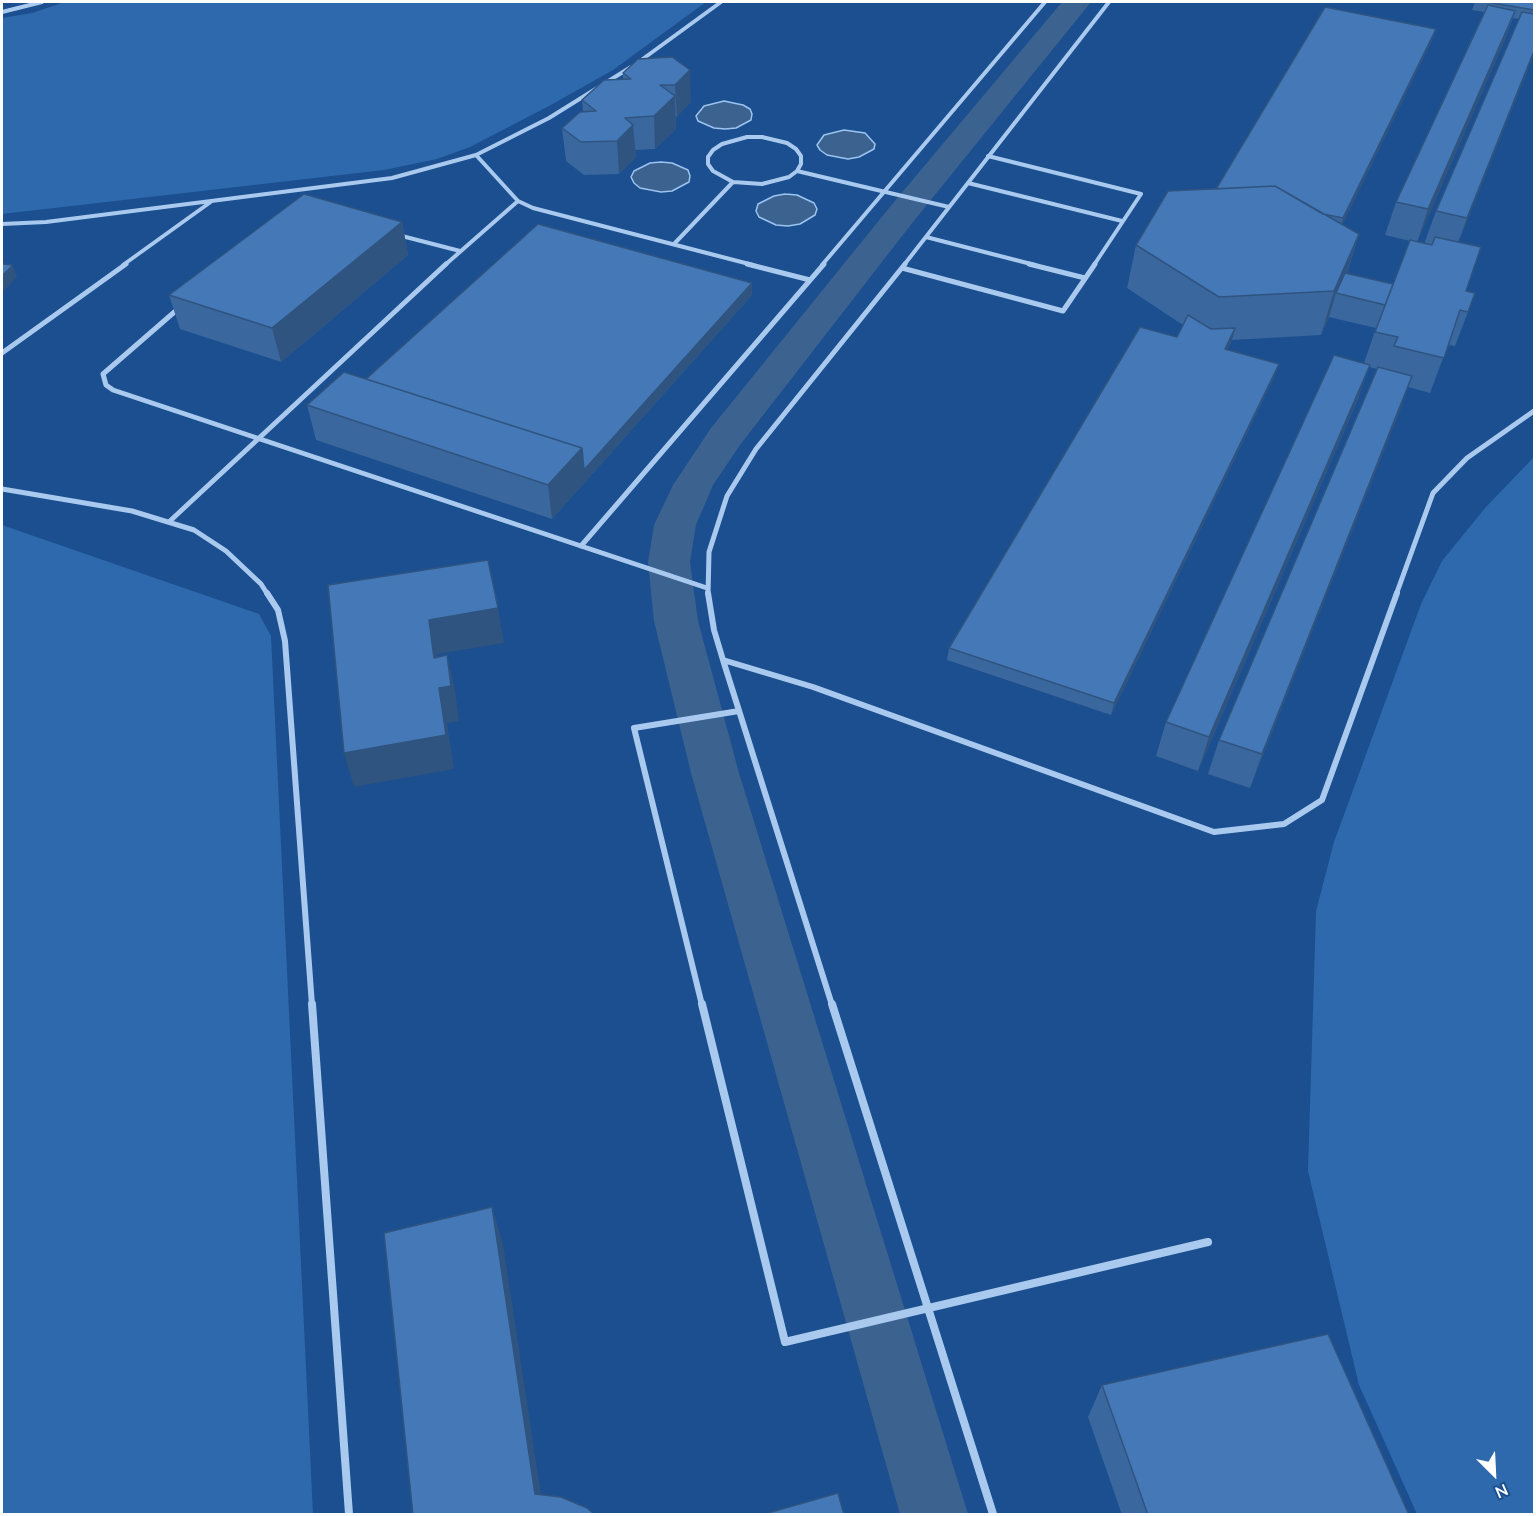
<!DOCTYPE html>
<style>
body{margin:0}
#map{position:relative;width:1536px;height:1516px;overflow:hidden;background:#1b4f8f;font-family:"Nunito Sans",sans-serif}
canvas{display:block}
.frame{position:absolute;inset:0;border:3px solid #fff;pointer-events:none}
.north{position:absolute;left:1464px;top:1444px;width:60px;height:60px;-webkit-text-stroke:4px #1b4f8f;paint-order:stroke;rotate:156deg;font-size:16px;font-weight:700;line-height:24px;text-align:center;color:#fff}
.north::after{content:'';display:block;margin:auto;width:21px;height:27px;background:#fff;clip-path:polygon(50% 0,100% 100%,50% 72%,0 100%)}
</style>
<div id="map">
<canvas width="1536" height="1516"></canvas>
<div class="frame"></div>
<div class="north">N</div>
</div>
<script>
const c = document.querySelector('canvas').getContext('2d');
c.lineJoin = 'round';
function fill(path, color) { c.fillStyle = color; c.fill(path, 'evenodd'); }
const poly = rows => new Path2D(rows.map(r => 'M' + r).join(''));
function stroke(path, color, width, dash) { c.strokeStyle = color; c.lineWidth = width; c.lineCap = dash ? 'butt' : 'round'; c.setLineDash(dash || []); c.stroke(path); }
fill(poly([
 [65,2,706,2,613,70,549,106,470,147,437,159,384,170,2,214,2,18,32,13],
 [1534,457,1534,820,1533,821,1534,826,1534,1514,1417,1514,1359,1385,1308,1171,1316,911,1334,842,1421,604,1442,561,1485,508],
 [2,525,259,614,271,636,313,1514,2,1514]
]), '#2e69ad');
const water = poly([
 [724,101,743,105,750,109,752,114,751,120,736,128,725,129,714,128,698,121,696,116,704,106,724,101],
 [844,130,865,133,875,144,874,149,859,157,848,159,827,155,820,150,817,145,824,135,844,130],
 [661,162,672,163,688,170,690,176,689,182,672,191,661,192,640,188,634,183,631,177,634,171,650,163,661,162],
 [785,194,797,195,814,203,817,209,815,215,800,224,788,226,776,225,759,217,756,211,758,204,774,196,785,194]
]);
fill(water, '#3c6290');
stroke(water, '#9cc4f0', 1.5);
fill(poly([
 [1062,2,1091,2,913,222,740,445,713,485,696,525,690,562,698,621,739,773,968,1514,900,1514,691,773,654,621,648,562,654,525,673,485,711,428,889,208,1062,2]
]), '#3c6290');
stroke(poly([
 [2,12,42,2],
 [640,61,721,2],
 [747,137,762,137,787,143,796,149,801,156,801,164,797,171,789,177,762,184,733,182,713,171,708,164,708,157,713,150,722,144,747,137],
 [476,155,518,201,533,208,753,265],
 [988,156,1141,194,1094,265],
 [797,171,949,207],
 [968,183,1122,221],
 [2,224,46,222,392,178,476,155,549,118,631,67],
 [398,235,460,251],
 [926,237,1035,265],
 [674,244,733,182],
 [123,265,212,201],
 [445,265,518,201],
 [822,265,1045,2],
 [904,265,1109,2]
]), '#a9c9ee', 4);
stroke(poly([
 [747,264,810,280],
 [1029,264,1085,278],
 [902,268,1063,311,1095,264],
 [179,308,103,374,106,385,113,390,707,588],
 [2,353,126,264],
 [2,489,132,511,194,530,226,551,261,584,268,595],
 [170,521,446,264],
 [581,546,824,264],
 [708,595,709,552,727,496,756,449,905,264],
 [1396,595,1433,493,1467,458,1534,411]
]), '#a9c9ee', 5);
stroke(poly([
 [267,593,278,610,285,641,312,1005],
 [708,593,714,630,723,660],
 [702,1005,634,728,739,711],
 [832,1005,723,660,813,687,1214,832,1284,824,1322,800,1397,593]
]), '#a9c9ee', 6);
stroke(poly([
 [312,1004,349,1514],
 [702,1004,785,1342,1208,1242],
 [832,1004,993,1514]
]), '#a9c9ee', 8);
fill(poly([
 [1475,2,1534,2,1534,54,1458,242,1468,312,1455,346,1448,345,1430,393,1408,387,1250,788,1208,774,1219,740,1377,369,1369,367,1358,399,1198,771,1156,756,1166,722,1364,363,1376,328,1329,317,1321,335,1232,340,1227,350,1279,364,1275,375,1111,715,947,660,949,648,1177,337,1183,325,1127,288,1136,245,1216,189,1436,29,1432,40,1342,225,1359,234,1347,273,1393,284,1410,241,1385,235,1396,202,1484,12,1472,10],
 [1513,18,1519,19,1436,211,1424,244,1417,242,1504,42],
 [672,57,691,102,676,117,676,129,655,149,635,150,636,157,619,174,584,175,566,161,562,128,583,112,582,100,623,79,623,73],
 [402,222,408,255,281,362,180,329,169,295],
 [752,283,752,295,552,519,316,440,307,405],
 [1102,1385,1409,1515,1122,1515,1088,1417]
]), '#3a679d');
fill(poly([
 [1515,11,1504,42,1417,243,1428,209],
 [1436,29,1432,40,1340,230,1343,218],
 [1534,51,1534,54,1455,252,1467,218],
 [690,70,691,102,677,117,675,85],
 [675,96,676,129,655,149,654,116],
 [633,125,636,157,619,174,617,141],
 [402,222,408,255,281,362,272,328],
 [1359,234,1345,277,1336,293,1329,317,1321,335,1334,291],
 [13,265,17,277,2,293,2,276],
 [752,283,752,295,552,519,548,485,582,448],
 [1235,328,1232,340,1222,361,1225,349],
 [1279,364,1275,375,1111,715,1114,703],
 [1370,365,1358,399,1198,771,1209,737],
 [1412,376,1400,411,1250,788,1262,754],
 [498,608,504,643,437,654,442,688,447,655,455,690,459,721,447,723,454,769,354,787,344,753,434,658,429,620],
 [492,1207,503,1244,544,1515,535,1494]
]), '#305480');
const building = poly([
 [1487,2,1534,2,1534,10,1487,2],
 [1488,5,1515,11,1428,209,1396,202,1488,5],
 [1325,7,1436,29,1343,218,1323,214,1275,186,1216,189,1325,7],
 [1522,12,1534,14,1534,51,1467,218,1436,211,1522,12],
 [672,57,690,70,675,85,660,85,675,96,654,116,625,118,633,125,617,141,581,142,562,128,580,112,596,111,582,100,604,80,631,79,623,73,638,59,672,57],
 [1275,186,1359,234,1334,291,1219,297,1136,245,1168,191,1275,186],
 [304,194,402,222,272,328,169,295,304,194],
 [538,224,752,283,584,470,582,448,366,379,538,224],
 [1435,237,1481,247,1466,291,1475,293,1468,312,1460,310,1444,358,1394,346,1398,337,1375,332,1410,240,1432,245,1435,237],
 [2,264,13,265,2,276,2,264],
 [1345,273,1393,284,1385,305,1336,293,1345,273],
 [1188,315,1211,329,1235,328,1225,349,1279,364,1114,703,949,648,1140,327,1177,337,1188,315],
 [1334,355,1370,365,1209,737,1166,722,1334,355],
 [1378,367,1412,376,1262,754,1219,740,1378,367],
 [344,372,582,448,548,485,307,405,344,372],
 [488,560,498,608,429,620,434,658,447,655,451,686,439,688,446,735,344,753,328,585,488,560],
 [492,1207,535,1494,561,1497,587,1508,595,1515,413,1515,384,1233,492,1207],
 [1328,1334,1409,1515,1148,1515,1102,1385,1328,1334],
 [838,1493,844,1515,761,1515,838,1493]
]);
fill(building, '#4478b7');
stroke(building, '#305480', 1.5);
</script>
